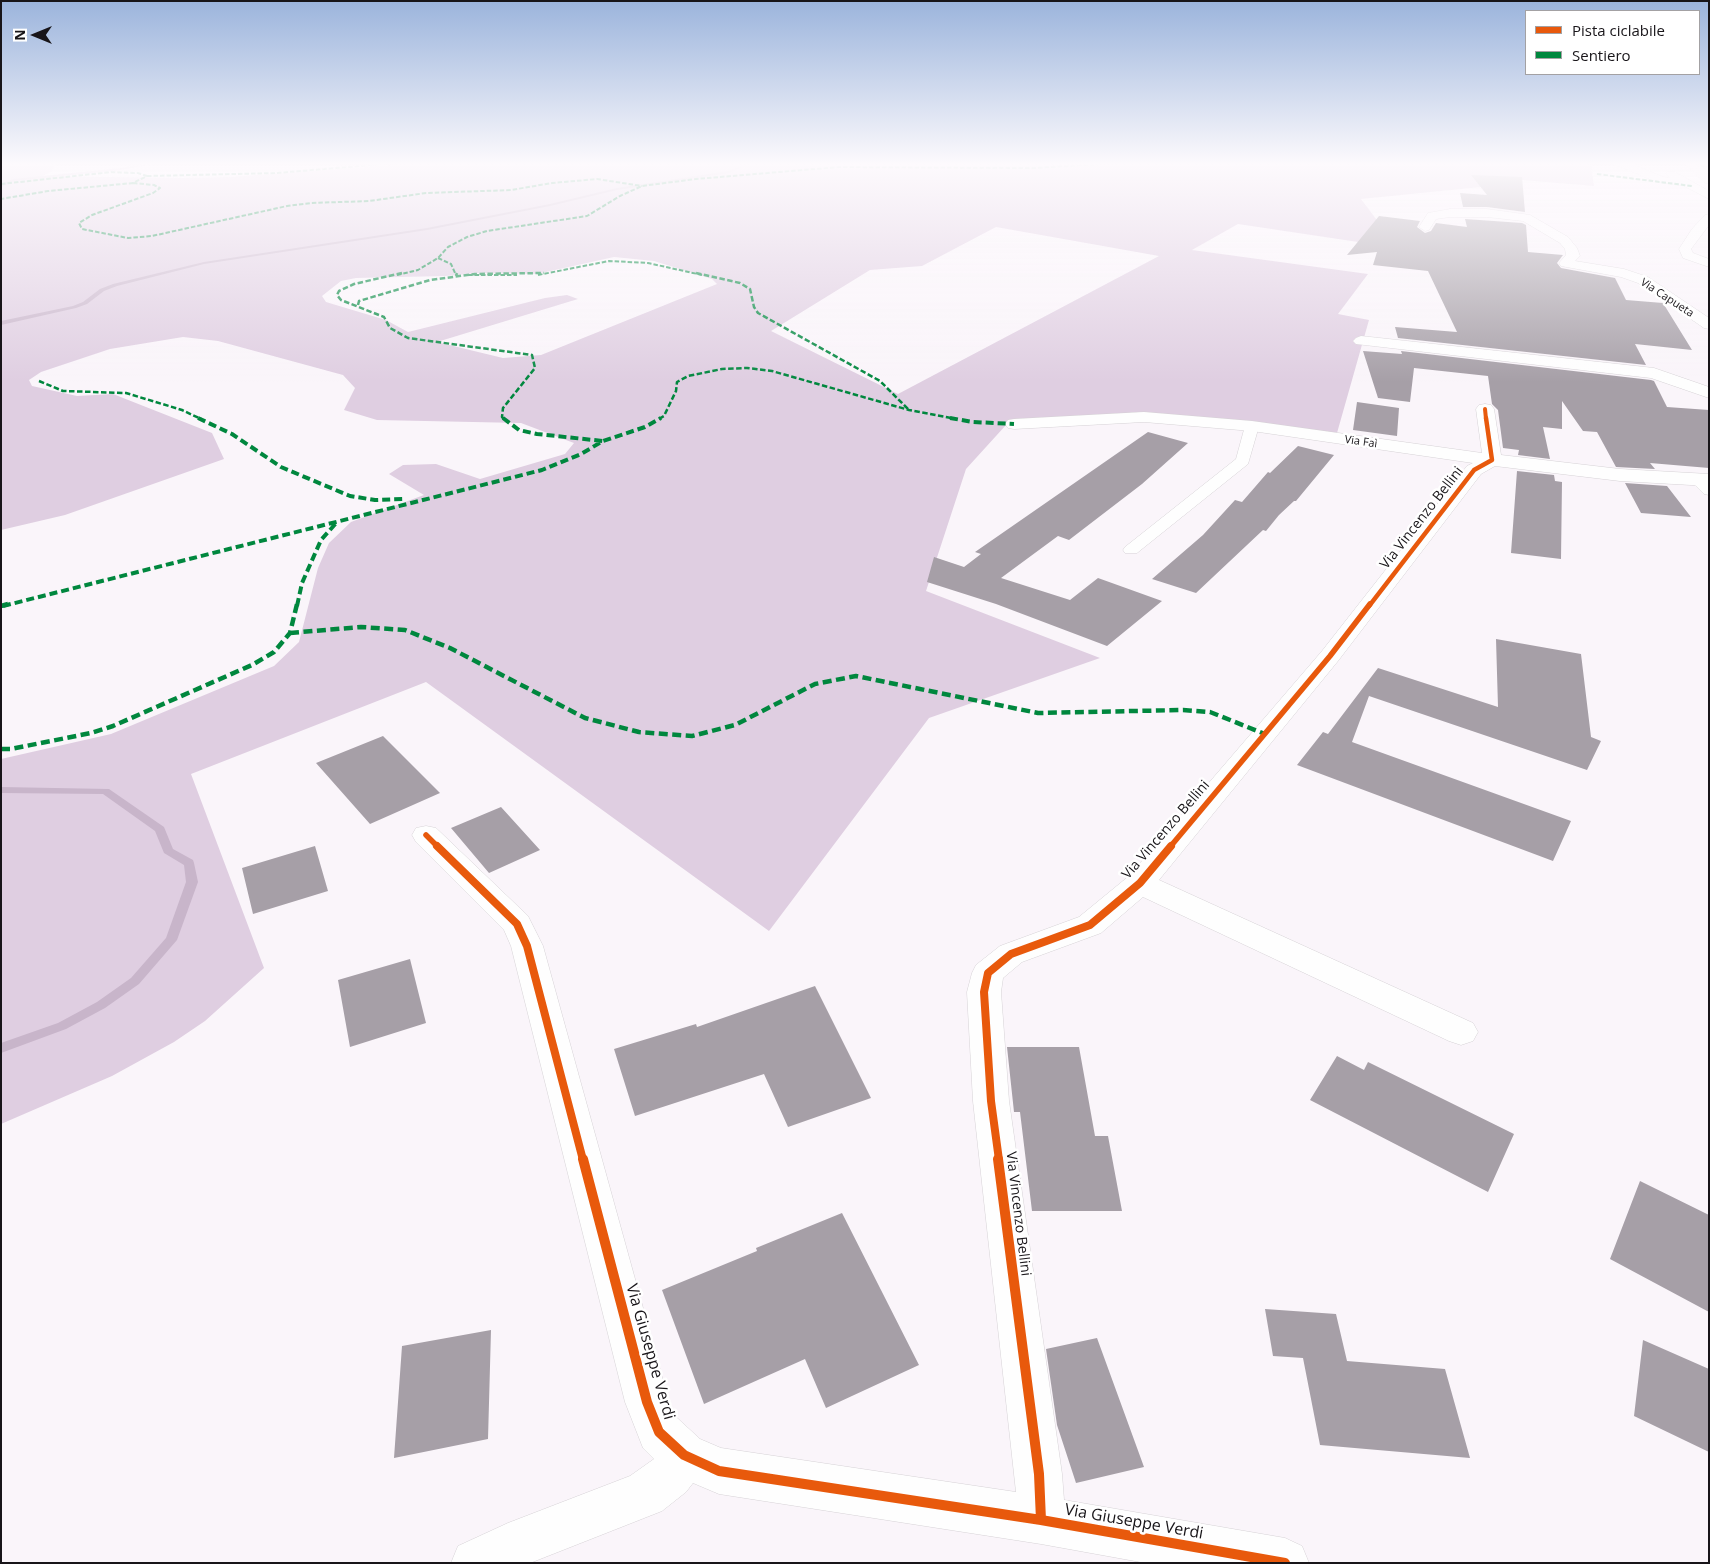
<!DOCTYPE html>
<meta charset="utf-8">
<style>
body{margin:0}
#map{position:relative;width:1710px;height:1564px;overflow:hidden;background:#faf5fa;font-family:"Open Sans",sans-serif}
canvas{display:block}
.frame{position:absolute;inset:0;border:2px solid #181519;pointer-events:none}
.legend{position:absolute;left:1525px;top:10px;width:175px;height:65px;box-sizing:border-box;background:#fff;border:1px solid #a3a1a3;margin:0;padding:6px 9px;list-style:none;font-size:15px;color:#181519}
.legend li{display:flex;align-items:center;gap:10px;height:25px}
.legend b{width:25px;border:1px solid #a3a1a3}
.north{position:absolute;left:10px;top:10px;width:50px;height:50px;-webkit-text-stroke:4px #fff;paint-order:stroke;rotate:270deg;font-size:14px;font-weight:700;line-height:20px;text-align:center;color:#181519}
.north::after{content:'';display:block;margin:auto;width:18px;height:22px;background:#181519;clip-path:polygon(50% 0,100% 100%,50% 72%,0 100%)}
</style>
<div id="map">
<canvas width="1710" height="1564"></canvas>
<div class="frame"></div>
<ul class="legend">
<li><b style="height:6px;background:#e8590c"></b>Pista ciclabile</li>
<li><b style="height:6px;background:#00873e"></b>Sentiero</li>
</ul>
<div class="north">N</div>
</div>
<script>
const c = document.querySelector('canvas').getContext('2d');
c.lineJoin = 'round';
function fill(path, color) { c.fillStyle = color; c.fill(path, 'evenodd'); }
const poly = rows => new Path2D(rows.map(r => 'M' + r).join(''));
function stroke(path, color, width, dash) { c.strokeStyle = color; c.lineWidth = width; c.lineCap = dash ? 'butt' : 'round'; c.setLineDash(dash || []); c.stroke(path); }
function label(font, color, halo, rows, align = 'center') {
  c.font = font + ' "Open Sans",sans-serif'; c.lineWidth = 5; c.setLineDash([]); c.textBaseline = 'middle'; c.strokeStyle = halo; c.fillStyle = color; for (const [text, x, y, turn = 0] of rows) {
    c.save(); c.translate(x, y); c.rotate((+turn || 0) * Math.PI / 180); c.textAlign = isNaN(turn) ? turn : align; if (halo) c.strokeText(text, 0, 0); c.fillText(text, 0, 0); c.restore();
  }
}
fill(poly([
 [1,163,56,163,52,171,43,176,183,178,231,177,419,163,1586,163,1591,165,1594,186,1473,176,1481,187,1361,199,1398,248,1238,224,1192,250,1368,274,1338,314,1369,320,1337,433,1140,412,1006,425,966,469,926,591,1100,658,929,718,769,931,426,682,191,774,264,968,205,1021,174,1042,112,1076,1,1124,1,759,111,734,274,666,299,642,318,568,329,543,351,522,424,495,389,474,403,465,436,464,480,479,565,454,574,443,521,423,377,420,344,410,355,388,343,375,218,341,183,337,110,349,41,372,29,380,32,386,77,396,113,394,212,433,224,459,65,515,1,530],
 [996,227,1159,256,898,394,771,331,870,270,922,266],
 [614,257,654,261,712,279,717,284,541,355,503,358,437,342,578,299,567,295,545,298,408,332,386,320,326,302,322,296,341,281,356,278,446,276,479,273,537,274]
]), '#dfcee1');
fill(poly([
 [152,163,159,163,121,170,14,181,1,187,1,184,13,179,121,168,152,163],
 [747,163,751,163,729,173,617,190,550,206,427,230,204,264,117,286,104,291,87,304,76,308,1,325,1,321,73,306,83,302,100,289,113,284,204,262,427,228,550,204,617,188,728,171,747,163],
 [1,787,109,789,164,827,173,849,193,860,194,863,198,882,177,940,139,984,105,1008,66,1029,1,1053,1,1043,58,1023,97,1002,131,978,166,938,186,882,184,865,164,853,155,831,103,794,1,793,1,787]
]), '#c8b5ca');
fill(poly([
 [1471,175,1522,177,1525,212,1487,207,1463,207,1460,193,1487,195],
 [1379,216,1420,221,1417,227,1425,233,1431,231,1436,223,1467,227,1465,219,1522,223,1526,225,1528,252,1563,255,1557,263,1561,268,1615,278,1626,300,1663,303,1692,350,1635,344,1646,365,1398,338,1395,327,1457,332,1428,271,1373,265,1377,252,1347,255],
 [1363,351,1402,354,1401,351,1651,380,1654,381,1667,407,1709,410,1709,468,1650,463,1655,469,1616,467,1597,432,1583,431,1562,401,1562,429,1543,427,1550,459,1518,455,1519,450,1503,448,1498,410,1492,404,1488,376,1414,368,1410,402,1378,398],
 [1357,402,1399,408,1397,436,1353,430],
 [1148,432,1188,443,1142,484,1069,540,1058,536,1001,578,1070,600,1098,578,1162,601,1107,646,996,604,927,582,934,557,964,567,981,554,975,552],
 [1298,446,1334,455,1296,501,1294,501,1279,515,1266,531,1263,530,1196,593,1152,579,1203,535,1235,500,1242,502,1268,472,1270,473],
 [1517,471,1554,475,1555,481,1562,482,1561,559,1511,553],
 [1625,483,1667,486,1691,517,1641,513],
 [1496,639,1581,654,1591,737,1601,741,1587,770,1369,696,1352,742,1571,821,1553,861,1297,765,1323,732,1328,734,1378,668,1498,707],
 [383,736,440,793,370,824,316,763],
 [501,807,540,850,489,873,451,828],
 [315,846,328,891,253,914,242,868],
 [410,959,426,1023,350,1047,338,980],
 [815,986,871,1098,788,1127,764,1074,635,1116,614,1049,696,1024,697,1027],
 [1007,1047,1079,1047,1095,1136,1108,1136,1122,1211,1032,1211,1020,1112,1014,1112],
 [1337,1056,1364,1070,1368,1062,1514,1134,1488,1192,1310,1100],
 [1640,1181,1709,1215,1709,1312,1610,1259],
 [842,1213,919,1365,826,1408,805,1359,704,1404,662,1290,757,1251,756,1248],
 [1265,1309,1336,1314,1347,1361,1445,1369,1470,1458,1320,1445,1303,1358,1273,1356],
 [491,1330,488,1439,394,1458,402,1346],
 [1097,1338,1144,1467,1076,1483,1057,1425,1046,1349],
 [1643,1340,1709,1369,1709,1452,1634,1416]
]), '#a69fa7');
const lane = poly([
 [1252,422,1259,426,1248,464,1137,553,1125,553,1123,550,1125,547,1236,459,1245,426,1252,422],
 [1696,475,1701,476,1709,483,1709,495,1704,494,1689,479,1691,476,1696,475]
]);
const street = poly([
 [1611,163,1630,163,1663,177,1670,178,1666,174,1667,172,1675,172,1709,191,1709,199,1684,186,1657,182,1611,163],
 [1709,164,1709,170,1702,167,1703,165,1709,164],
 [1450,209,1487,209,1530,215,1568,237,1577,248,1580,256,1575,261,1624,269,1648,277,1709,318,1709,329,1704,328,1638,283,1621,277,1561,266,1559,263,1566,255,1565,249,1560,243,1523,221,1487,217,1450,217,1436,219,1429,230,1425,231,1419,227,1428,213,1450,209],
 [1709,214,1709,225,1691,249,1693,253,1709,259,1709,267,1683,258,1679,249,1692,229,1705,215,1709,214],
 [1361,336,1654,368,1709,387,1709,398,1651,378,1356,344,1353,341,1356,338,1361,336],
 [1485,404,1491,405,1494,409,1501,455,1620,469,1709,474,1709,486,1620,481,1495,466,1481,474,1338,661,1159,880,1473,1023,1478,1032,1473,1041,1461,1045,1449,1041,1143,897,1101,933,1022,962,1003,978,1001,992,1009,1101,1062,1474,1064,1500,1285,1538,1302,1546,1309,1563,1146,1563,1041,1544,719,1494,693,1483,686,1492,662,1511,530,1563,451,1563,458,1546,508,1523,630,1476,654,1459,643,1448,625,1402,511,946,504,930,416,842,412,835,416,828,426,826,436,828,528,916,543,946,669,1402,675,1416,700,1439,721,1448,1016,1492,973,1101,967,992,972,973,976,965,1000,946,1079,917,1129,876,1322,651,1467,466,1473,463,1252,431,1144,422,1014,429,1008,428,1005,424,1008,420,1014,419,1144,412,1252,421,1482,453,1476,409,1479,405,1485,404]
]);
const secondary = poly([
 [1684,163,1695,163,1709,175,1709,184,1705,183,1684,163]
]);
stroke(lane, '#d6d2d6', 1);
stroke(street, '#d6d2d6', 1);
stroke(secondary, '#d6d2d6', 1);
fill(lane, '#fefefe');
fill(street, '#fefefe');
fill(secondary, '#f6f7f2');
stroke(poly([
 [1694,163,1707,167],
 [1597,174,1692,186],
 [147,176,276,173,396,163],
 [133,183,154,185,160,188,153,193,92,215,79,223,82,229,128,238,152,236,287,206,311,203,369,201,426,193,511,190,552,183,597,179,642,186],
 [1,184,111,172,138,173,147,176,133,183,48,191,1,199],
 [438,258,451,264,456,275],
 [397,275,418,270,438,258,448,247,467,237,487,231,587,216,620,196,642,186,696,179,838,167,1032,168,1118,163],
 [468,275,517,275],
 [538,275,609,261,648,263,702,275]
]), '#00873e', 2, [4.5, 2]);
stroke(poly([
 [402,273,354,284,339,291,337,295,341,300,384,317,390,328,408,338,532,355,535,368,503,408,502,417,504,419],
 [696,273,740,283,750,289,754,307,758,313,880,381,909,410],
 [456,276,457,273],
 [358,305,359,301,430,280,475,274,544,273],
 [39,381,63,391,126,393,182,410,201,419],
 [659,419,664,416,676,391,677,382,688,376,722,369,747,368,772,371,909,410,956,419]
]), '#00873e', 2.5, [5.5, 2.5]);
stroke(poly([
 [198,418,232,434,281,467,350,496,375,500,403,499],
 [503,418,519,430,537,434,603,441],
 [950,418,973,422,1014,424],
 [3,606,542,470,581,454,603,441,645,427,661,418],
 [297,606,302,583,321,540,338,521]
]), '#00873e', 4, [8, 4]);
stroke(poly([
 [1,606,8,604],
 [290,633,361,627,405,630,450,648,585,718,639,732,692,736,735,725,815,684,856,676,1038,713,1183,710,1210,712,1265,734],
 [1,749,11,749,91,733,113,726,252,665,274,652,290,633,297,604]
]), '#00873e', 4.5, [9, 4.5]);
stroke(poly([
 [1485,409,1486,419]
]), '#e8590c', 4);
stroke(poly([
 [1369,606,1474,470,1492,460,1486,418]
]), '#e8590c', 4.5);
stroke(poly([
 [426,835,438,847],
 [1170,847,1330,656,1370,604]
]), '#e8590c', 5.5);
stroke(poly([
 [437,846,517,924,527,946,583,1160],
 [999,1160,991,1101,984,992,988,973,1011,954,1090,925,1140,883,1171,846]
]), '#e8590c', 8);
stroke(poly([
 [583,1159,647,1402,659,1432,684,1455,719,1471,1041,1520,1285,1563],
 [998,1159,1039,1474,1041,1520]
]), '#e8590c', 10);
const sky = c.createLinearGradient(0, 0, 0, 382);
sky.addColorStop(0, '#9bb4dc');
sky.addColorStop(0.43, '#fdfafd');
sky.addColorStop(1, '#fdfafd00');
c.fillStyle = sky;
c.fillRect(0, 0, 1710, 382);
label('11px', '#181519', '#fff', [
 ["Via Capueta",1667,298,33],
 ["Via Faì",1361,442,8]
]);
label('14px', '#181519', '#fff', [
 ["Via Vincenzo Bellini",1422,518,-52],
 ["Via Vincenzo Bellini",1166,830,-49],
 ["Via Vincenzo Bellini",1018,1214,83]
]);
label('16px', '#181519', '#fff', [
 ["Via Giuseppe Verdi",650,1352,74],
 ["Via Giuseppe Verdi",1134,1522,10]
]);
</script>
